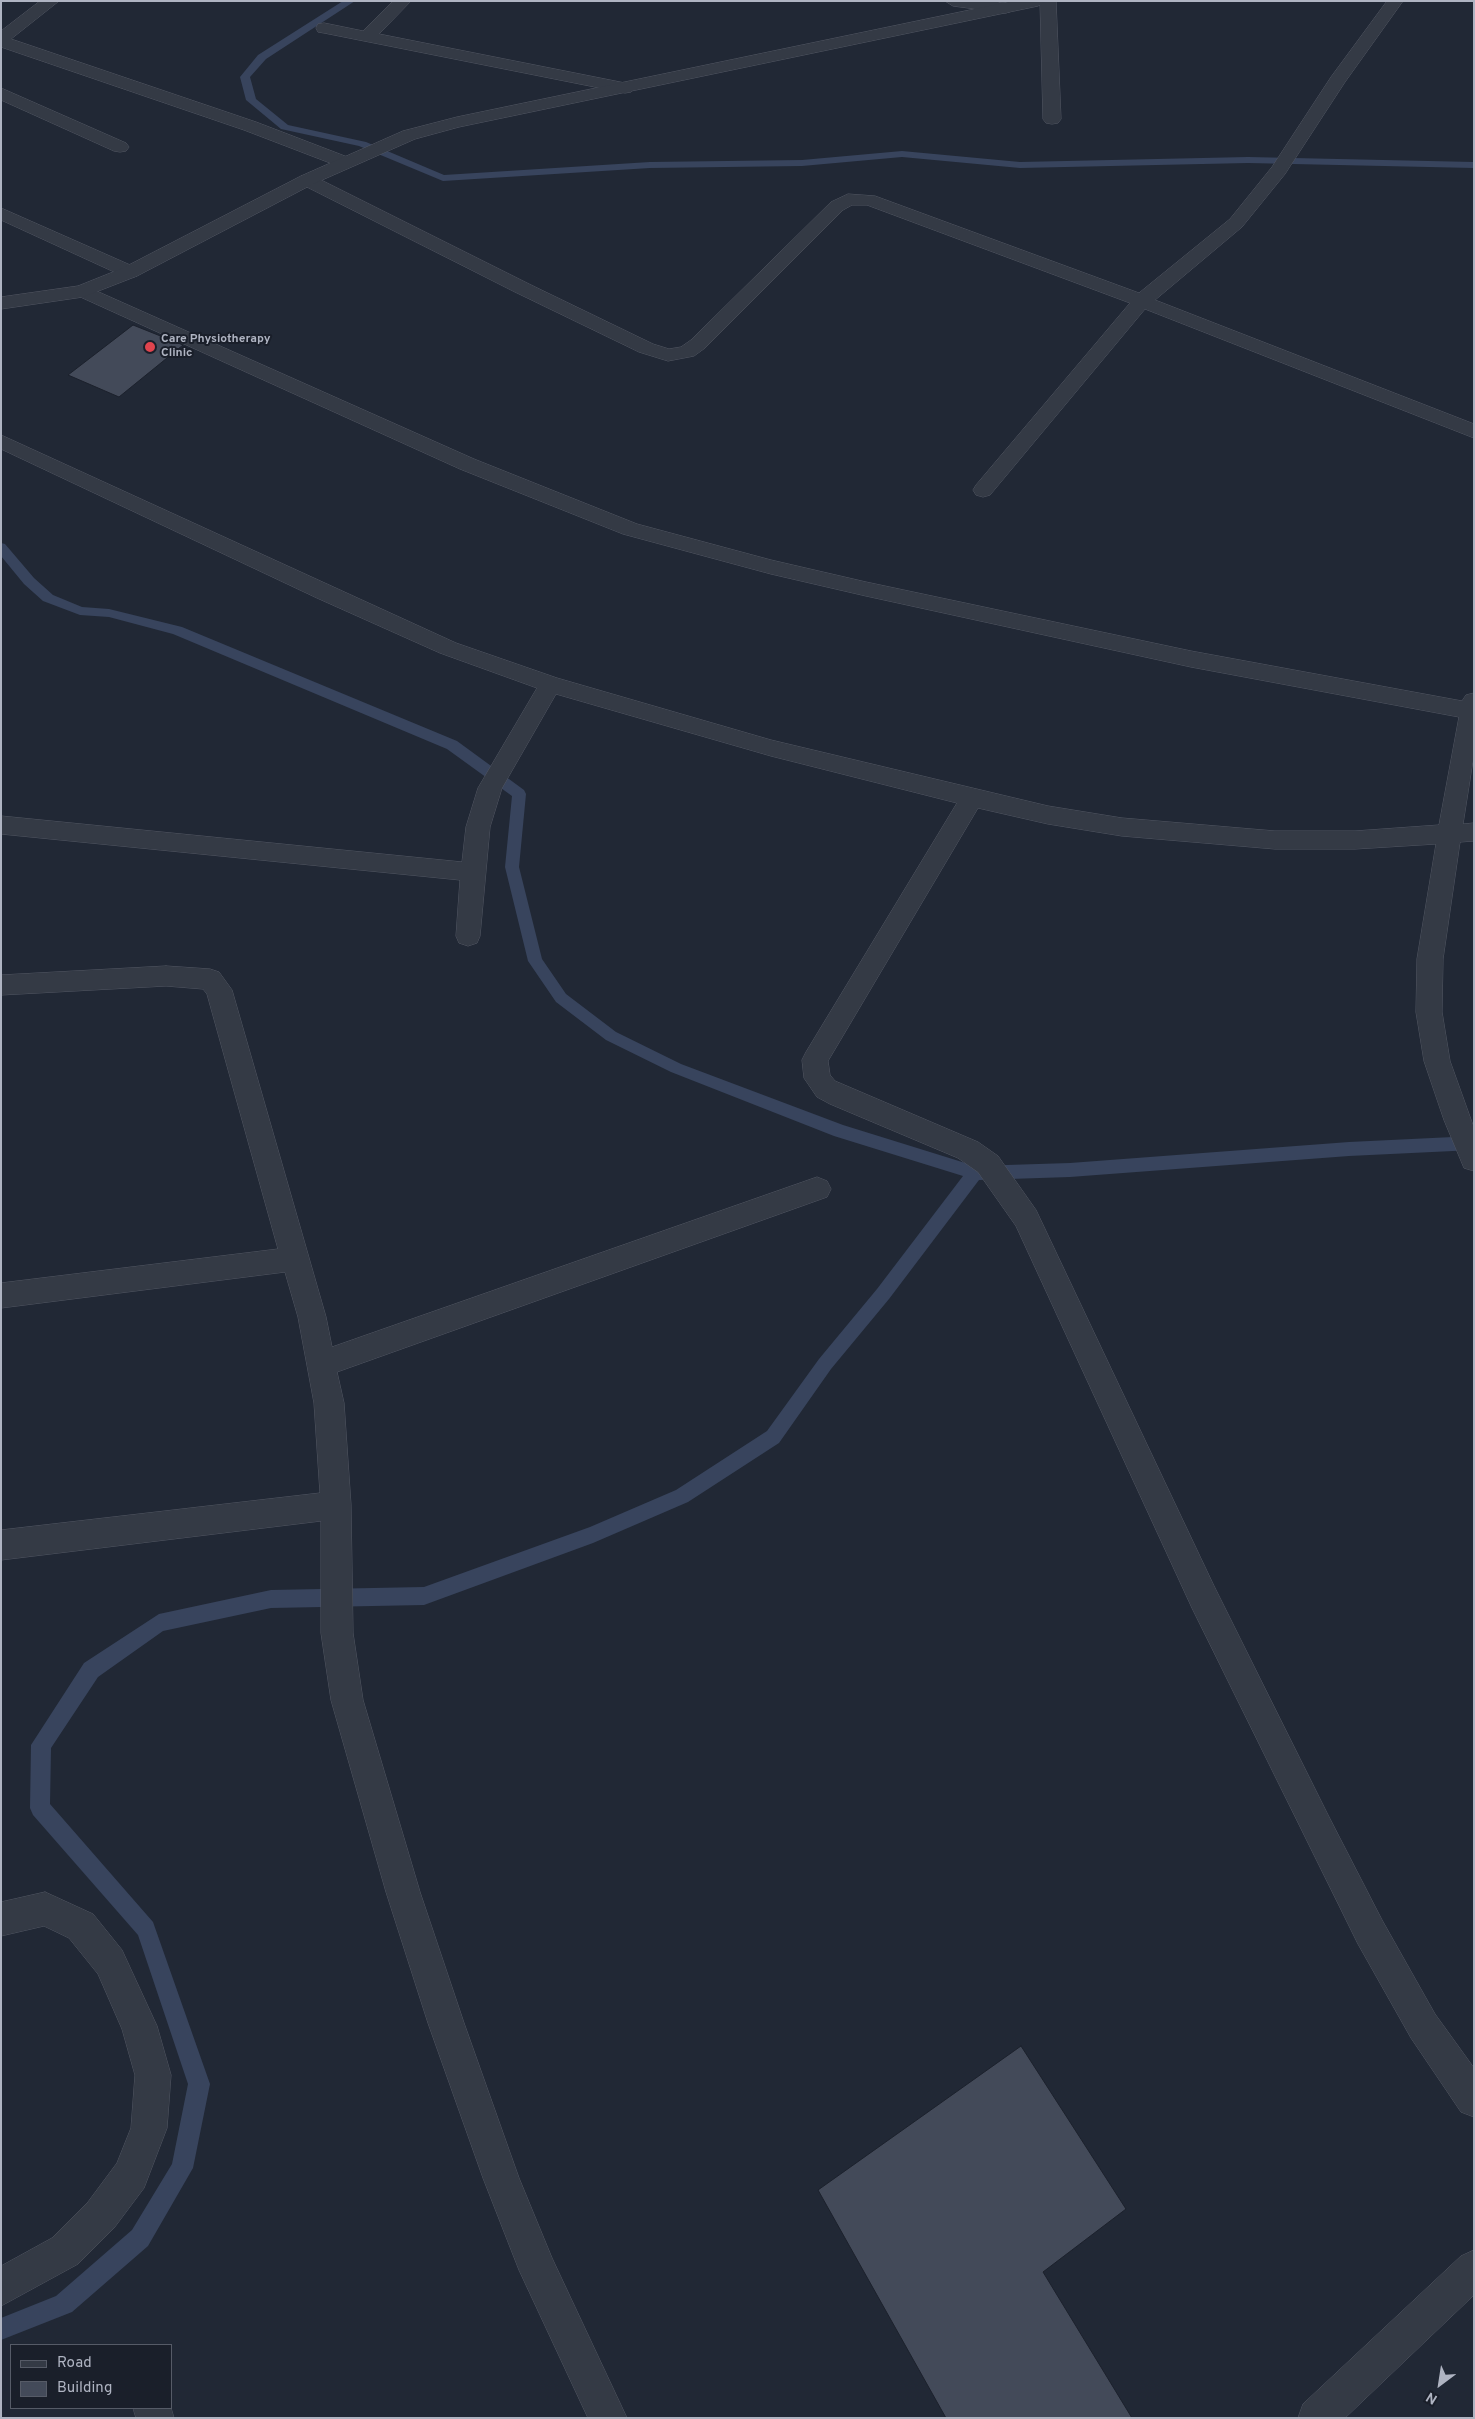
<!DOCTYPE html>
<style>
body{margin:0}
#map{position:relative;width:1475px;height:2419px;overflow:hidden;background:#212835;font-family:Overpass,sans-serif}
canvas{display:block}
.frame{position:absolute;inset:0;border:2px solid #afb4c2;pointer-events:none}
.legend{position:absolute;left:10px;top:2344px;width:162px;height:65px;box-sizing:border-box;background:#1a1f2a;border:1px solid #565b67;margin:0;padding:6px 9px;list-style:none;font-size:15px;color:#afb4c2}
.legend li{display:flex;align-items:center;gap:10px;height:25px}
.legend b{width:25px;border:1px solid #565b67}
.north{position:absolute;left:1415px;top:2359px;width:50px;height:50px;-webkit-text-stroke:4px #1a1f2a;paint-order:stroke;rotate:211deg;font-size:14px;font-weight:700;line-height:20px;text-align:center;color:#afb4c2}
.north::after{content:'';display:block;margin:auto;width:18px;height:22px;background:#afb4c2;clip-path:polygon(50% 0,100% 100%,50% 72%,0 100%)}
</style>
<div id="map">
<canvas width="1475" height="2419"></canvas>
<div class="frame"></div>
<ul class="legend">
<li><b style="height:6px;background:#343a45"></b>Road</li>
<li><b style="height:14px;background:#434a59"></b>Building</li>
</ul>
<div class="north">N</div>
</div>
<script>
const c = document.querySelector('canvas').getContext('2d');
c.lineJoin = 'round';
const poly = rows => new Path2D(rows.map(r => 'M' + r).join(''));
function fill(path, color) { c.fillStyle = color; c.fill(path, 'evenodd'); }
function stroke(path, color, width, dash) { c.strokeStyle = color; c.lineWidth = width; c.lineCap = dash ? 'butt' : 'round'; c.setLineDash(dash || []); c.stroke(path); }
function label(font, color, halo, rows, align = 'center') {
  c.font = font + ' Overpass,sans-serif'; c.lineWidth = 4; c.setLineDash([]); c.textBaseline = 'middle'; c.strokeStyle = halo; c.fillStyle = color; for (const [text, x, y, turn = 0] of rows) {
    c.save(); c.translate(x, y); c.rotate((+turn || 0) * Math.PI / 180); c.textAlign = isNaN(turn) ? turn : align; if (halo) c.strokeText(text, 0, 0); c.fillText(text, 0, 0); c.restore();
  }
}
fill(poly([
 [343,1,355,1,266,59,250,77,256,99,288,125,366,142,444,175,650,162,802,160,902,151,1020,162,1248,157,1474,162,1474,168,1248,163,1020,168,902,157,802,166,650,168,443,181,359,146,281,129,246,100,240,77,258,55,343,1],
 [1,543,5,544,34,578,53,595,82,607,109,609,182,627,457,741,524,790,526,794,519,867,542,959,566,994,616,1032,681,1064,843,1125,975,1166,1070,1163,1349,1142,1474,1136,1474,1150,1349,1156,1070,1177,979,1180,889,1299,831,1369,779,1443,688,1502,593,1543,424,1605,271,1608,163,1631,98,1677,51,1748,50,1804,153,1922,210,2084,193,2168,148,2246,72,2312,1,2340,1,2318,56,2296,132,2230,172,2164,188,2084,138,1935,33,1815,30,1808,31,1745,84,1663,159,1614,271,1590,424,1587,590,1527,676,1490,767,1431,819,1359,877,1289,963,1176,834,1136,671,1072,606,1040,556,1002,528,961,505,867,512,796,447,749,173,634,109,617,80,615,43,601,24,584,1,556,1,543]
]), '#38445d');
const building = poly([
 [133,325,183,345,119,397,68,375,133,325],
 [1021,2046,1126,2209,1043,2272,1132,2418,946,2418,818,2190,1021,2046]
]);
fill(building, '#434a59');
stroke(building, '#1c212c', 1);
const minor = poly([
 [40,1,59,1,11,39,256,122,350,158,353,162,350,166,338,166,244,130,1,47,1,31,40,1],
 [393,1,411,1,379,34,625,83,631,84,634,88,631,92,625,93,324,33,318,32,316,28,318,24,324,23,363,31,393,1],
 [945,1,992,1,1012,5,1014,8,1012,11,1006,13,953,6,945,1],
 [1040,1,1056,1,1061,119,1058,123,1052,124,1046,123,1043,119,1040,1],
 [1387,1,1403,1,1345,82,1285,174,1242,227,1155,300,1474,424,1474,438,1145,309,990,495,983,497,976,495,973,490,976,485,1130,303,867,205,852,205,843,210,705,348,694,356,668,361,639,352,515,292,301,184,298,180,301,176,307,175,313,176,529,284,653,344,669,349,681,347,691,340,831,202,848,194,875,196,1139,293,1230,219,1272,167,1331,77,1387,1],
 [1,88,126,143,129,147,126,151,120,152,114,151,1,100,1,88],
 [1,208,137,268,139,272,137,276,130,278,123,276,1,220,1,208],
 [83,285,474,459,637,524,771,560,866,582,1191,651,1462,701,1466,695,1474,693,1474,754,1463,824,1474,823,1474,841,1460,842,1443,959,1442,1012,1450,1061,1474,1128,1474,1171,1464,1168,1444,1120,1424,1061,1416,1012,1417,959,1436,844,1355,849,1275,849,1122,836,1048,824,978,808,828,1061,830,1075,835,1081,978,1142,998,1156,1036,1210,1214,1586,1328,1815,1382,1920,1435,2014,1474,2068,1474,2117,1461,2112,1411,2038,1358,1944,1192,1608,1016,1226,978,1172,958,1158,830,1104,817,1097,804,1078,802,1060,806,1052,957,803,771,756,556,694,502,788,490,827,480,936,477,943,468,946,459,943,456,936,460,880,1,834,1,816,462,862,466,827,478,788,537,688,440,653,317,598,1,449,1,435,456,643,557,678,771,740,1048,806,1122,818,1275,831,1355,831,1439,825,1459,717,1191,667,866,596,771,574,623,534,460,469,76,295,74,291,76,287,83,285],
 [166,966,210,969,219,972,232,990,326,1317,332,1347,817,1177,827,1181,831,1189,827,1197,337,1372,344,1403,351,1505,353,1633,363,1700,420,1892,464,2023,519,2178,552,2258,627,2418,588,2418,519,2270,483,2178,428,2023,386,1892,331,1700,321,1633,321,1521,1,1560,1,1530,320,1493,314,1403,298,1317,285,1272,1,1308,1,1283,278,1249,207,994,203,989,166,986,1,995,1,975,166,966],
 [45,1892,93,1914,122,1950,157,2026,171,2075,167,2128,144,2188,114,2228,78,2264,1,2306,1,2266,52,2238,88,2202,117,2163,131,2128,135,2075,122,2029,98,1974,69,1938,44,1926,1,1936,1,1902,45,1892],
 [133,2408,171,2408,174,2418,136,2418,133,2408]
]);
const tertiary = poly([
 [1013,1,1046,1,1038,6,459,127,415,139,313,184,137,276,83,297,1,309,1,297,78,286,123,268,301,176,403,131,457,117,1013,1],
 [1474,2250,1474,2295,1345,2418,1298,2418,1303,2404,1461,2256,1474,2250]
]);
stroke(minor, '#525763', 1);
stroke(tertiary, '#525763', 1);
fill(minor, '#343a45');
fill(tertiary, '#343a45');
for (const [x, y, r, color] of [
 [150,347,6,"#e0444e"]
]) { const dot = new Path2D(); dot.arc(x, y, r, 0, 2 * Math.PI); c.fillStyle = color; c.fill(dot); stroke(dot, '#1a1f2a', 2); }
label('bold 12px', '#afb4c2', '#1a1f2a', [
 ["Care Physiotherapy",161,340],
 ["Clinic",161,354]
], 'left');
</script>
